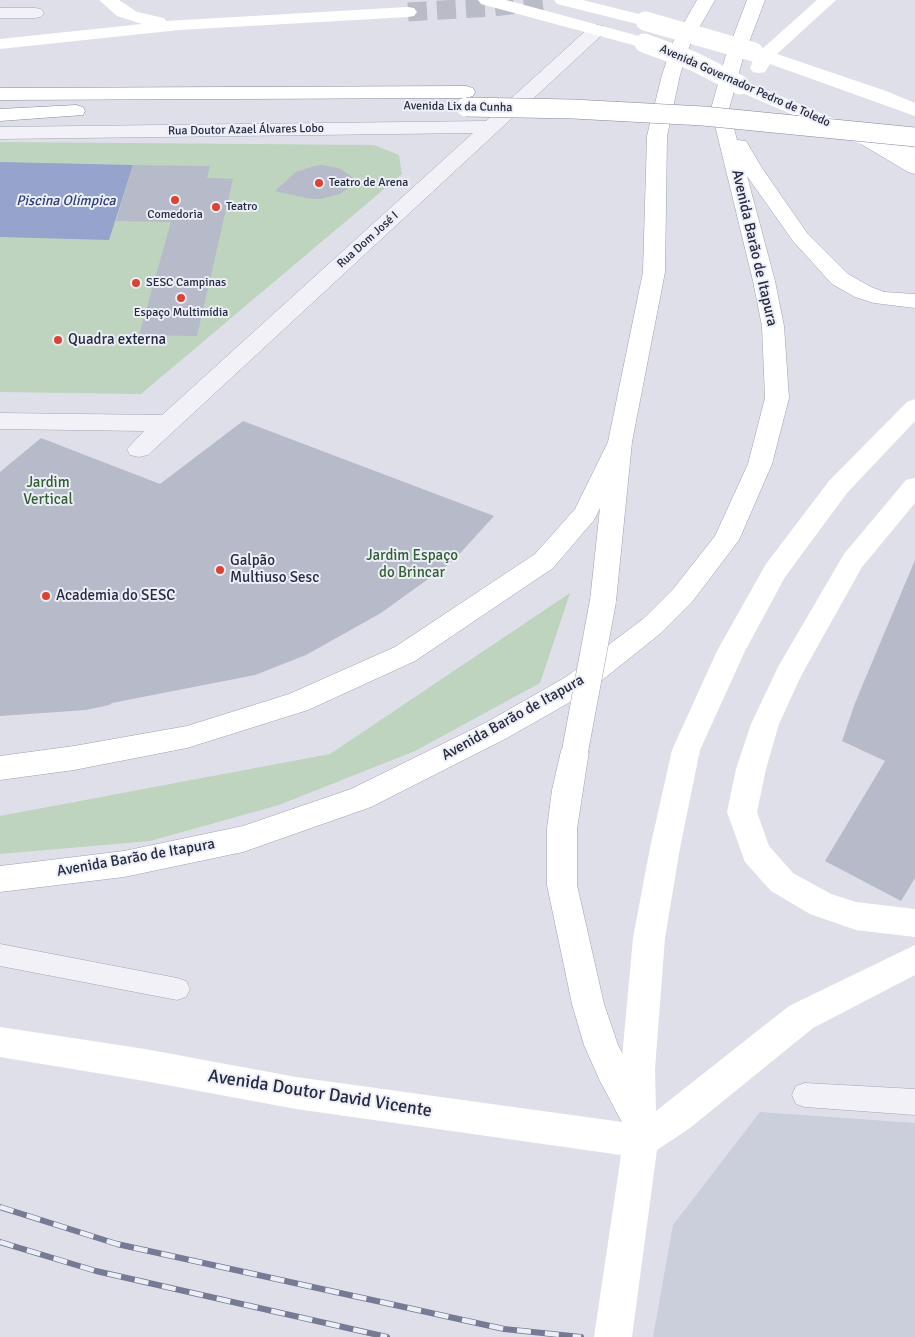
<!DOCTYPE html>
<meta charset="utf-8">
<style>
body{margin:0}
canvas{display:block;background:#dedfe9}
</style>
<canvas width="915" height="1337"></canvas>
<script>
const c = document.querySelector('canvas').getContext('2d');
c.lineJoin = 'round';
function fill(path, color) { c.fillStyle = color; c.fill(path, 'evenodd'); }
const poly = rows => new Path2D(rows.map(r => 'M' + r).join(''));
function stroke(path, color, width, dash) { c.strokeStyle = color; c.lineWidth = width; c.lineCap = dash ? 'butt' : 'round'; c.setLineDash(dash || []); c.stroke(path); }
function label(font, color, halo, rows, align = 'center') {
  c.font = font + ' Signika,sans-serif'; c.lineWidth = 4; c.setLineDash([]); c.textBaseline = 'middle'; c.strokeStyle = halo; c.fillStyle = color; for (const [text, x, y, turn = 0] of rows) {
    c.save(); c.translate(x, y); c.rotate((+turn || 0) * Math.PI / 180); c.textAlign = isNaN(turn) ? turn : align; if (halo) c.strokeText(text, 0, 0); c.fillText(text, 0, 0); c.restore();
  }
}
fill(poly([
 [760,1112,915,1123,915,1337,653,1337,673,1225]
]), '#cbcedb');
fill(poly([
 [0,142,374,145,399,155,402,174,141,394,0,392],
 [570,593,540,683,415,751,279,805,150,841,0,854,0,816,330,754]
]), '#bed4be');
fill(poly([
 [0,162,133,165,109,240,0,237]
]), '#95a3cd');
fill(poly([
 [133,165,210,166,207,178,233,179,197,336,139,335,171,222,116,221],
 [323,165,341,169,358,181,340,194,321,199,311,199,275,191,296,172,314,166],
 [243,421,494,516,453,561,381,613,306,655,255,675,112,703,109,705,86,710,0,716,0,472,41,438,160,484],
 [915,560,915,878,901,901,825,861,885,761,842,741,855,703]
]), '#b7bac9');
stroke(poly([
 [408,12,493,7,551,0]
]), '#b9bbc7', 19, [19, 10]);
const service = poly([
 [0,944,177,978,186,981,190,989,186,997,177,1000,0,966,0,944],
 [805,1083,915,1089,915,1115,805,1107,796,1104,792,1095,796,1086,805,1083]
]);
const minor = poly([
 [0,8,35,8,41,9,44,13,41,17,35,18,0,18,0,8],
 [597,25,603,26,606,30,603,34,148,455,139,457,130,455,127,449,144,431,0,429,0,413,162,415,473,133,0,139,0,127,486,121,591,26,597,25]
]);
const primary = poly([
 [697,0,715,0,691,42,680,75,667,136,665,272,632,442,616,601,612,608,603,611,594,608,590,601,600,508,594,520,553,568,415,661,308,710,187,748,74,770,0,780,0,756,74,746,187,726,289,694,395,647,535,554,575,509,608,442,643,272,647,136,662,75,673,42,697,0],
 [747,0,765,0,743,58,729,109,737,140,746,141,762,168,807,233,848,274,871,287,884,292,915,294,915,308,874,303,855,297,832,284,793,241,747,176,775,281,784,326,789,398,772,464,739,540,692,602,661,633,586,693,507,738,371,807,243,852,124,877,0,892,0,866,124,851,243,826,351,789,487,722,566,677,643,619,674,588,715,536,748,464,765,398,762,326,753,281,711,109,725,58,747,0],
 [868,134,875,136,915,160,915,174,908,172,861,144,858,140,861,136,868,134],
 [575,739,585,743,589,751,577,829,577,885,604,1004,618,1045,655,1118,650,1130,638,1134,626,1130,600,1081,584,1045,572,1004,547,885,547,829,552,790,561,751,565,743,575,739]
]);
const trunk = poly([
 [466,86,473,88,475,92,473,96,466,98,0,100,0,88,466,86],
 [76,105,83,107,85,111,83,115,0,121,0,109,76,105]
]);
stroke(service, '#a3a5b3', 1);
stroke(minor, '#a3a5b3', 1);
stroke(primary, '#9ca0b6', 1);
stroke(trunk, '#8488a1', 1);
fill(service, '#f1f1f7');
fill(minor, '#f1f1f7');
fill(poly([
 [99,0,119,0,137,12,164,18,166,21,408,7,414,8,417,12,414,16,408,17,179,30,0,49,0,39,142,24,117,16,99,0],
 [478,0,506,0,650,39,653,43,650,47,644,48,481,4,478,0],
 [554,0,583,0,651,17,654,21,651,25,645,26,557,4,554,0],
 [817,0,836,0,777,54,886,91,915,103,915,116,770,64,765,72,759,73,753,72,750,68,754,58,748,56,745,52,748,48,754,47,762,49,817,0],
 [740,79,875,136,915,148,915,160,861,144,733,89,731,85,733,81,740,79],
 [915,399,915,421,847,493,785,577,745,651,700,750,680,848,665,938,655,1069,656,1111,789,1006,915,945,915,975,813,1028,690,1128,657,1150,632,1337,594,1337,621,1155,296,1109,145,1081,0,1057,0,1027,145,1049,296,1077,622,1122,621,1069,633,938,650,848,672,750,717,651,766,564,829,481,907,402,915,399],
 [915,478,915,503,862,567,801,676,779,724,766,769,757,812,769,846,793,873,831,894,856,902,915,909,915,937,856,930,810,914,771,891,745,862,727,812,736,769,751,724,778,667,844,554,906,480,915,478]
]), '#fff');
fill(primary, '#fff');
fill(trunk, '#fff');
const rail = poly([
 [0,1207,117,1244,504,1329,581,1337],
 [0,1242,96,1271,387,1337]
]);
stroke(rail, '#767a94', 6);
stroke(rail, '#edeff6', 4.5, [14]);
const primaryBridge = poly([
 [575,751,603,601]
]);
const trunkBridge = poly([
 [466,107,573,109,703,116,915,137]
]);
stroke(primaryBridge, '#9ca0b6', 27, []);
stroke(trunkBridge, '#8488a1', 20, []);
stroke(poly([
 [645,21,754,52],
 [644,43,693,61,740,85]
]), '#fff', 19);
stroke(primaryBridge, '#fff', 26);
stroke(trunkBridge, '#fff', 19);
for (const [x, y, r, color] of [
 [319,183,5,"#db4335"],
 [175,200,5,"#db4335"],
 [216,207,5,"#db4335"],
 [136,283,5,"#db4335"],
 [181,298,5,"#db4335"],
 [58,340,5,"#db4335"],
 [220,570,5,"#db4335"],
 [46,596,5,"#db4335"]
]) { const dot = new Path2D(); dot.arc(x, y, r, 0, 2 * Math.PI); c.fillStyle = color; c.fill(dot); stroke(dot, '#edeff6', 2); }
label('12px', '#252941', '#edeff6', [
 ["Avenida Governador Pedro de Toledo",745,86,24],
 ["Avenida Lix da Cunha",458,107,1],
 ["Rua Doutor Azael Álvares Lobo",246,130,-1],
 ["Rua Dom José I",368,240,-42]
]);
label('12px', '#252941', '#edeff6', [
 ["Teatro de Arena",329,183],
 ["Teatro",226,207],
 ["Comedoria",175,215,"center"],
 ["SESC Campinas",146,283],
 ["Espaço Multimídia",181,313,"center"]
], 'left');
label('italic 14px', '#2c3c79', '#edeff6', [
 ["Piscina Olímpica",66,201]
]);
label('15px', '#252941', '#edeff6', [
 ["Avenida Barão de Itapura",754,248,77],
 ["Avenida Barão de Itapura",513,718,-29],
 ["Avenida Barão de Itapura",136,858,-10]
]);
label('15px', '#252941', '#edeff6', [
 ["Quadra externa",68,340],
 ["Galpão",230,561],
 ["Multiuso Sesc",230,578],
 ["Academia do SESC",56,596]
], 'left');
label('15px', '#315e33', '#edeff6', [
 ["Jardim",48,483],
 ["Vertical",48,500],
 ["Jardim Espaço",412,556],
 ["do Brincar",412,573]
]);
label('18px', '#252941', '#edeff6', [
 ["Avenida Doutor David Vicente",320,1094,9]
]);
</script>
